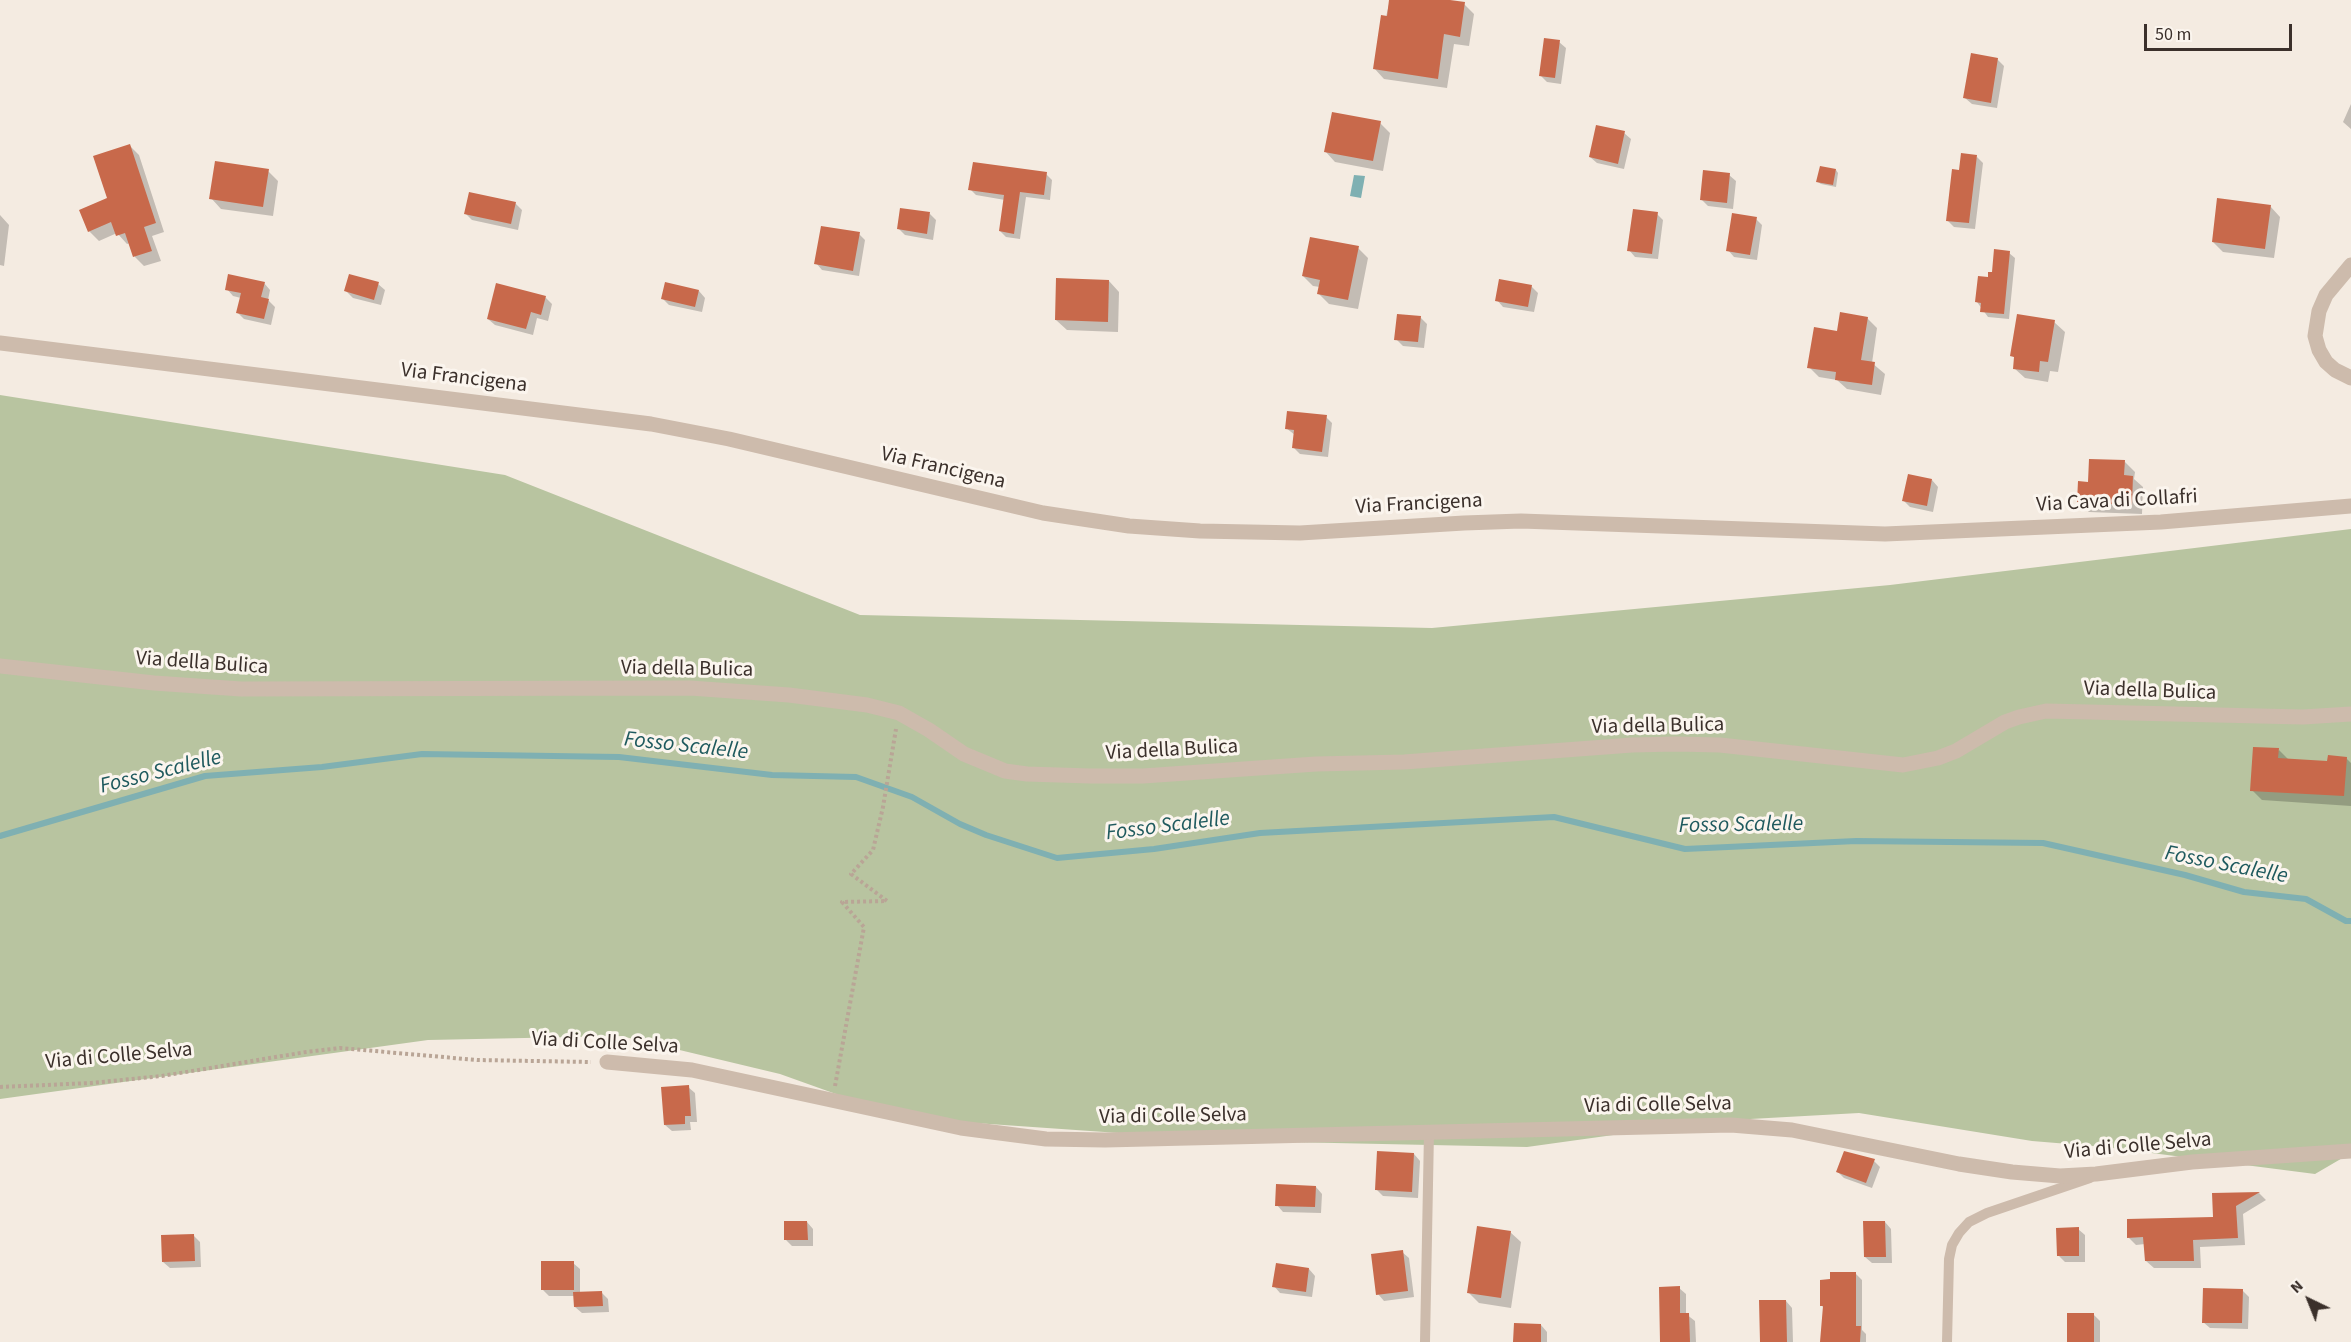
<!DOCTYPE html>
<style>
body{margin:0}
#map{position:relative;width:2351px;height:1342px;overflow:hidden;background:#f4ebe1;font-family:"Source Sans 3",sans-serif}
canvas{display:block}
.north{position:absolute;left:2279px;top:1270px;width:60px;height:60px;-webkit-text-stroke:4px #fbf5ee;paint-order:stroke;rotate:317deg;font-size:16px;font-weight:700;line-height:24px;text-align:center;color:#3b302b}
.north::after{content:'';display:block;margin:auto;width:21px;height:27px;background:#3b302b;clip-path:polygon(50% 0,100% 100%,50% 72%,0 100%)}
.scale{position:absolute;left:2144px;top:24px;width:148px;height:27px;box-sizing:border-box;border:3px solid #3b302b;border-top:0;padding-left:8px;font-size:18px;line-height:21px;white-space:nowrap;color:#3b302b;-webkit-text-stroke:4px #fbf5ee;paint-order:stroke}
</style>
<div id="map">
<canvas width="2351" height="1342"></canvas>
<div class="north">N</div>
<div class="scale">50 m</div>
</div>
<script>
const c = document.querySelector('canvas').getContext('2d');
c.lineJoin = 'round';
function fill(path, color) { c.fillStyle = color; c.fill(path, 'evenodd'); }
const poly = rows => new Path2D(rows.map(r => 'M' + r).join(''));
function stroke(path, color, width, dash) { c.strokeStyle = color; c.lineWidth = width; c.lineCap = dash ? 'butt' : 'round'; c.setLineDash(dash || []); c.stroke(path); }
function label(font, color, halo, rows, align = 'center') {
  c.font = font + ' "Source Sans 3",sans-serif'; c.lineWidth = 6; c.setLineDash([]); c.textBaseline = 'middle'; c.strokeStyle = halo; c.fillStyle = color; for (const [text, x, y, turn = 0] of rows) {
    c.save(); c.translate(x, y); c.rotate((+turn || 0) * Math.PI / 180); c.textAlign = isNaN(turn) ? turn : align; if (halo) c.strokeText(text, 0, 0); c.fillText(text, 0, 0); c.restore();
  }
}
fill(poly([
 [0,395,505,475,860,615,1432,628,1890,585,2351,529,2351,1153,2315,1174,2105,1147,2032,1141,1859,1113,1714,1121,1527,1147,1286,1142,1119,1133,903,1118,780,1074,621,1036,428,1040,0,1099]
]), '#b8c4a0');
fill(poly([
 [1354,175,1365,176,1361,198,1350,196]
]), '#7fb0b2');
fill(poly([
 [1390,0,1440,0,1464,4,1474,14,1469,46,1454,44,1447,88,1384,79,1374,68],
 [1559,42,1566,48,1561,84,1547,82,1541,76],
 [1997,59,2004,66,1997,108,1972,104,1965,98],
 [2351,104,2351,129,2343,122],
 [1380,123,1390,133,1383,171,1335,162,1325,151],
 [1624,133,1631,139,1624,169,1597,163,1590,157],
 [129,145,139,155,164,232,152,236,161,261,144,266,135,257,130,243,127,244,117,233,99,241,89,231,109,199],
 [1977,157,1983,163,1975,229,1954,227,1947,220,1960,172],
 [1836,170,1838,173,1836,187,1821,184,1818,182],
 [268,171,278,181,273,216,221,209,211,198],
 [1046,174,1052,180,1050,200,1026,197,1020,239,1006,237,1000,231,1005,200,976,195,970,189],
 [1729,175,1736,181,1733,209,1708,206,1701,199],
 [515,203,522,210,518,230,472,220,466,214],
 [2270,206,2280,217,2274,258,2223,252,2213,242],
 [930,214,936,220,933,240,905,235,899,229],
 [1657,214,1663,220,1658,259,1635,257,1629,250],
 [0,215,9,225,4,266,0,265],
 [1756,219,1762,225,1757,260,1734,257,1728,250],
 [859,234,865,240,859,276,822,270,816,263],
 [1358,248,1368,258,1358,309,1329,304,1319,294,1320,287,1313,286,1303,276],
 [2009,253,2015,258,2009,319,1988,317,1977,302,1989,278],
 [1109,281,1119,292,1118,332,1067,330,1056,320],
 [264,283,270,290,268,300,275,307,271,325,244,319,238,313,241,298,233,296,227,289],
 [378,284,385,290,381,305,353,298,346,291],
 [1531,286,1538,293,1534,312,1503,307,1497,300],
 [699,291,705,298,702,312,669,305,663,299],
 [545,297,552,304,548,321,537,318,533,335,495,325,488,319],
 [1420,317,1427,324,1424,348,1403,346,1396,339],
 [1867,318,1877,328,1872,363,1885,374,1881,395,1847,389,1837,380,1819,377,1809,367,1839,332],
 [2054,322,2065,332,2058,372,2050,371,2048,382,2025,378,2014,368,2016,359,2012,355],
 [1326,417,1332,423,1328,457,1300,454,1294,448,1295,435,1286,428],
 [2125,462,2135,472,2134,479,2143,487,2142,514,2089,512,2079,502,2090,483],
 [1932,480,1938,487,1933,512,1910,507,1904,501],
 [2279,750,2289,760,2329,763,2346,758,2351,763,2351,806,2262,800,2252,790],
 [688,1087,695,1093,697,1122,690,1122,691,1130,672,1131,665,1125],
 [1414,1154,1420,1161,1418,1198,1383,1196,1376,1189],
 [1874,1161,1880,1167,1872,1188,1844,1178,1838,1172],
 [1316,1187,1322,1194,1321,1213,1283,1212,1277,1205],
 [2259,1193,2266,1200,2243,1214,2245,1245,2200,1247,2201,1268,2154,1268,2146,1261,2145,1244,2136,1245,2128,1237,2214,1219,2214,1194],
 [807,1222,813,1229,813,1246,792,1246,786,1240],
 [1885,1222,1891,1229,1892,1263,1872,1263,1865,1257],
 [2078,1229,2085,1235,2085,1262,2065,1262,2059,1256],
 [1510,1232,1521,1242,1511,1308,1479,1303,1469,1293],
 [194,1236,200,1242,201,1267,170,1268,163,1262],
 [1402,1252,1409,1258,1414,1297,1384,1301,1378,1294],
 [573,1263,580,1269,580,1294,602,1293,608,1299,609,1312,582,1313,575,1307,575,1296,549,1296,543,1290],
 [1309,1269,1315,1276,1312,1297,1280,1293,1274,1286],
 [1855,1273,1862,1280,1862,1330,1866,1334,1866,1342,1821,1342,1824,1308,1822,1306],
 [1679,1288,1686,1294,1686,1314,1695,1321,1696,1342,1662,1342],
 [2242,1290,2249,1297,2248,1329,2210,1328,2203,1322],
 [1786,1301,1792,1308,1793,1342,1761,1342],
 [2093,1314,2100,1321,2100,1342,2069,1342],
 [1541,1325,1547,1332,1547,1342,1515,1342]
]), '#0003');
stroke(poly([
 [0,836,205,776,322,767,422,754,619,757,772,775,856,777,912,797,960,824,986,835,1057,858,1154,849,1260,833,1554,817,1685,849,1856,841,2043,843,2185,875,2244,892,2306,899,2346,921,2351,921]
]), '#7fb0b2', 6);
fill(poly([
 [1389,0,1450,0,1465,2,1460,37,1444,34,1438,79,1373,69,1381,15,1387,16],
 [1544,38,1560,40,1555,78,1539,76],
 [1971,53,1998,58,1991,103,1963,98],
 [1332,112,1381,121,1373,161,1324,152],
 [1596,125,1625,131,1618,164,1589,157],
 [130,144,156,223,144,227,152,251,133,257,125,233,116,236,111,222,88,232,79,210,107,198,93,156],
 [1961,153,1977,155,1969,223,1946,221,1952,169,1959,170],
 [215,161,269,169,263,207,209,199],
 [973,162,1047,172,1044,195,1020,192,1014,234,999,231,1004,195,968,190],
 [1820,166,1836,169,1833,185,1816,182],
 [1703,170,1730,173,1727,203,1700,200],
 [469,192,516,202,511,224,464,214],
 [2217,198,2271,205,2265,249,2212,242],
 [900,208,930,212,927,234,897,229],
 [1633,209,1658,212,1652,254,1627,251],
 [1732,213,1757,217,1750,255,1726,251],
 [821,226,860,232,853,271,814,264],
 [1310,237,1359,246,1348,300,1317,294,1320,280,1302,276],
 [1994,249,2010,251,2004,314,1980,312,1981,303,1975,302,1978,276,1988,277,1988,272,1992,272],
 [228,274,265,282,261,297,269,299,264,319,236,313,241,293,225,290],
 [349,274,379,282,374,300,344,291],
 [1056,278,1109,280,1108,322,1055,320],
 [1499,279,1532,285,1528,307,1495,301],
 [665,282,699,290,695,307,661,299],
 [496,283,546,296,541,315,531,312,526,329,487,319],
 [1840,312,1868,317,1861,360,1875,362,1872,385,1835,380,1836,372,1807,368,1814,327,1837,331],
 [1397,314,1421,316,1418,342,1394,340],
 [2017,314,2055,320,2048,362,2040,361,2039,372,2013,369,2014,357,2010,356],
 [1287,411,1327,415,1322,452,1292,448,1294,430,1285,429],
 [2089,459,2125,460,2124,475,2133,476,2132,505,2077,502,2078,481,2088,482],
 [1908,474,1932,479,1927,506,1902,501],
 [2253,747,2279,748,2278,758,2327,761,2328,755,2347,757,2344,796,2250,791],
 [689,1085,691,1116,685,1116,685,1124,664,1125,661,1087],
 [1377,1151,1414,1153,1412,1192,1375,1190],
 [1844,1151,1875,1159,1866,1183,1836,1172],
 [1276,1184,1316,1186,1315,1207,1275,1206],
 [2260,1192,2236,1206,2238,1238,2193,1240,2194,1261,2145,1261,2143,1237,2127,1238,2127,1219,2213,1217,2212,1193],
 [784,1221,807,1221,808,1240,784,1240],
 [1863,1221,1885,1221,1886,1257,1864,1257],
 [1477,1226,1511,1231,1501,1298,1467,1293],
 [2079,1227,2079,1256,2057,1256,2056,1228],
 [194,1234,195,1261,162,1262,161,1235],
 [1403,1250,1408,1291,1376,1295,1371,1254],
 [541,1261,574,1261,574,1290,541,1290],
 [1276,1263,1309,1268,1306,1292,1272,1287],
 [1830,1272,1856,1272,1856,1326,1861,1326,1860,1342,1820,1342,1823,1306,1820,1306,1820,1280,1830,1279],
 [1680,1286,1680,1313,1689,1313,1690,1342,1660,1342,1659,1287],
 [2203,1288,2243,1289,2242,1323,2202,1323],
 [602,1291,603,1306,574,1307,573,1292],
 [1759,1300,1786,1300,1787,1342,1760,1342],
 [2067,1313,2094,1313,2094,1342,2067,1342],
 [1514,1323,1541,1324,1541,1342,1513,1342]
]), '#c8694b');
stroke(poly([
 [835,1086,864,927,842,902,887,901,851,874,873,850,883,807,896,729],
 [0,1087,91,1083,162,1076,306,1052,340,1048,477,1060,591,1062]
]), '#b9a596', 4, [3, 3]);
stroke(poly([
 [1425,1342,1429,1132],
 [1947,1342,1949,1259,1952,1245,1959,1233,1969,1222,1987,1213,2090,1178]
]), '#cdbbac', 10);
stroke(poly([
 [2351,265,2326,295,2319,311,2315,336,2319,350,2326,362,2335,370,2351,378],
 [0,343,651,424,729,439,1043,513,1129,526,1200,531,1300,533,1464,523,1521,521,1885,534,2161,522,2351,506],
 [0,666,154,683,241,689,690,688,789,695,867,705,899,713,929,730,964,754,1005,771,1027,774,1090,776,1143,776,1316,764,1404,762,1632,745,1676,744,1720,745,1903,765,1938,758,1956,751,2005,722,2019,717,2046,711,2303,717,2351,714],
 [607,1062,692,1070,961,1128,1046,1139,1105,1140,1731,1125,1792,1130,1959,1164,2012,1172,2060,1176,2096,1174,2192,1162,2351,1151]
]), '#cdbbac', 15);
label('21px', '#3b302b', '#fbf5ee', [
 ["Via Francigena",464,379,7],
 ["Via Francigena",943,469,13],
 ["Via Cava di Collafri",2117,502,-3],
 ["Via Francigena",1419,505,-3],
 ["Via della Bulica",202,664,4],
 ["Via della Bulica",687,670,1],
 ["Via della Bulica",2150,692,2],
 ["Via della Bulica",1658,727,-1],
 ["Via della Bulica",1172,751,-3],
 ["Via di Colle Selva",605,1044,3],
 ["Via di Colle Selva",119,1057,-5],
 ["Via di Colle Selva",1658,1106,-1],
 ["Via di Colle Selva",1173,1117,-1],
 ["Via di Colle Selva",2138,1147,-5]
]);
label('italic 22px', '#1f5a5e', '#fbf5ee', [
 ["Fosso Scalelle",686,747,6],
 ["Fosso Scalelle",161,773,-14],
 ["Fosso Scalelle",1741,826,-1],
 ["Fosso Scalelle",1168,827,-7],
 ["Fosso Scalelle",2226,866,11]
]);
</script>
